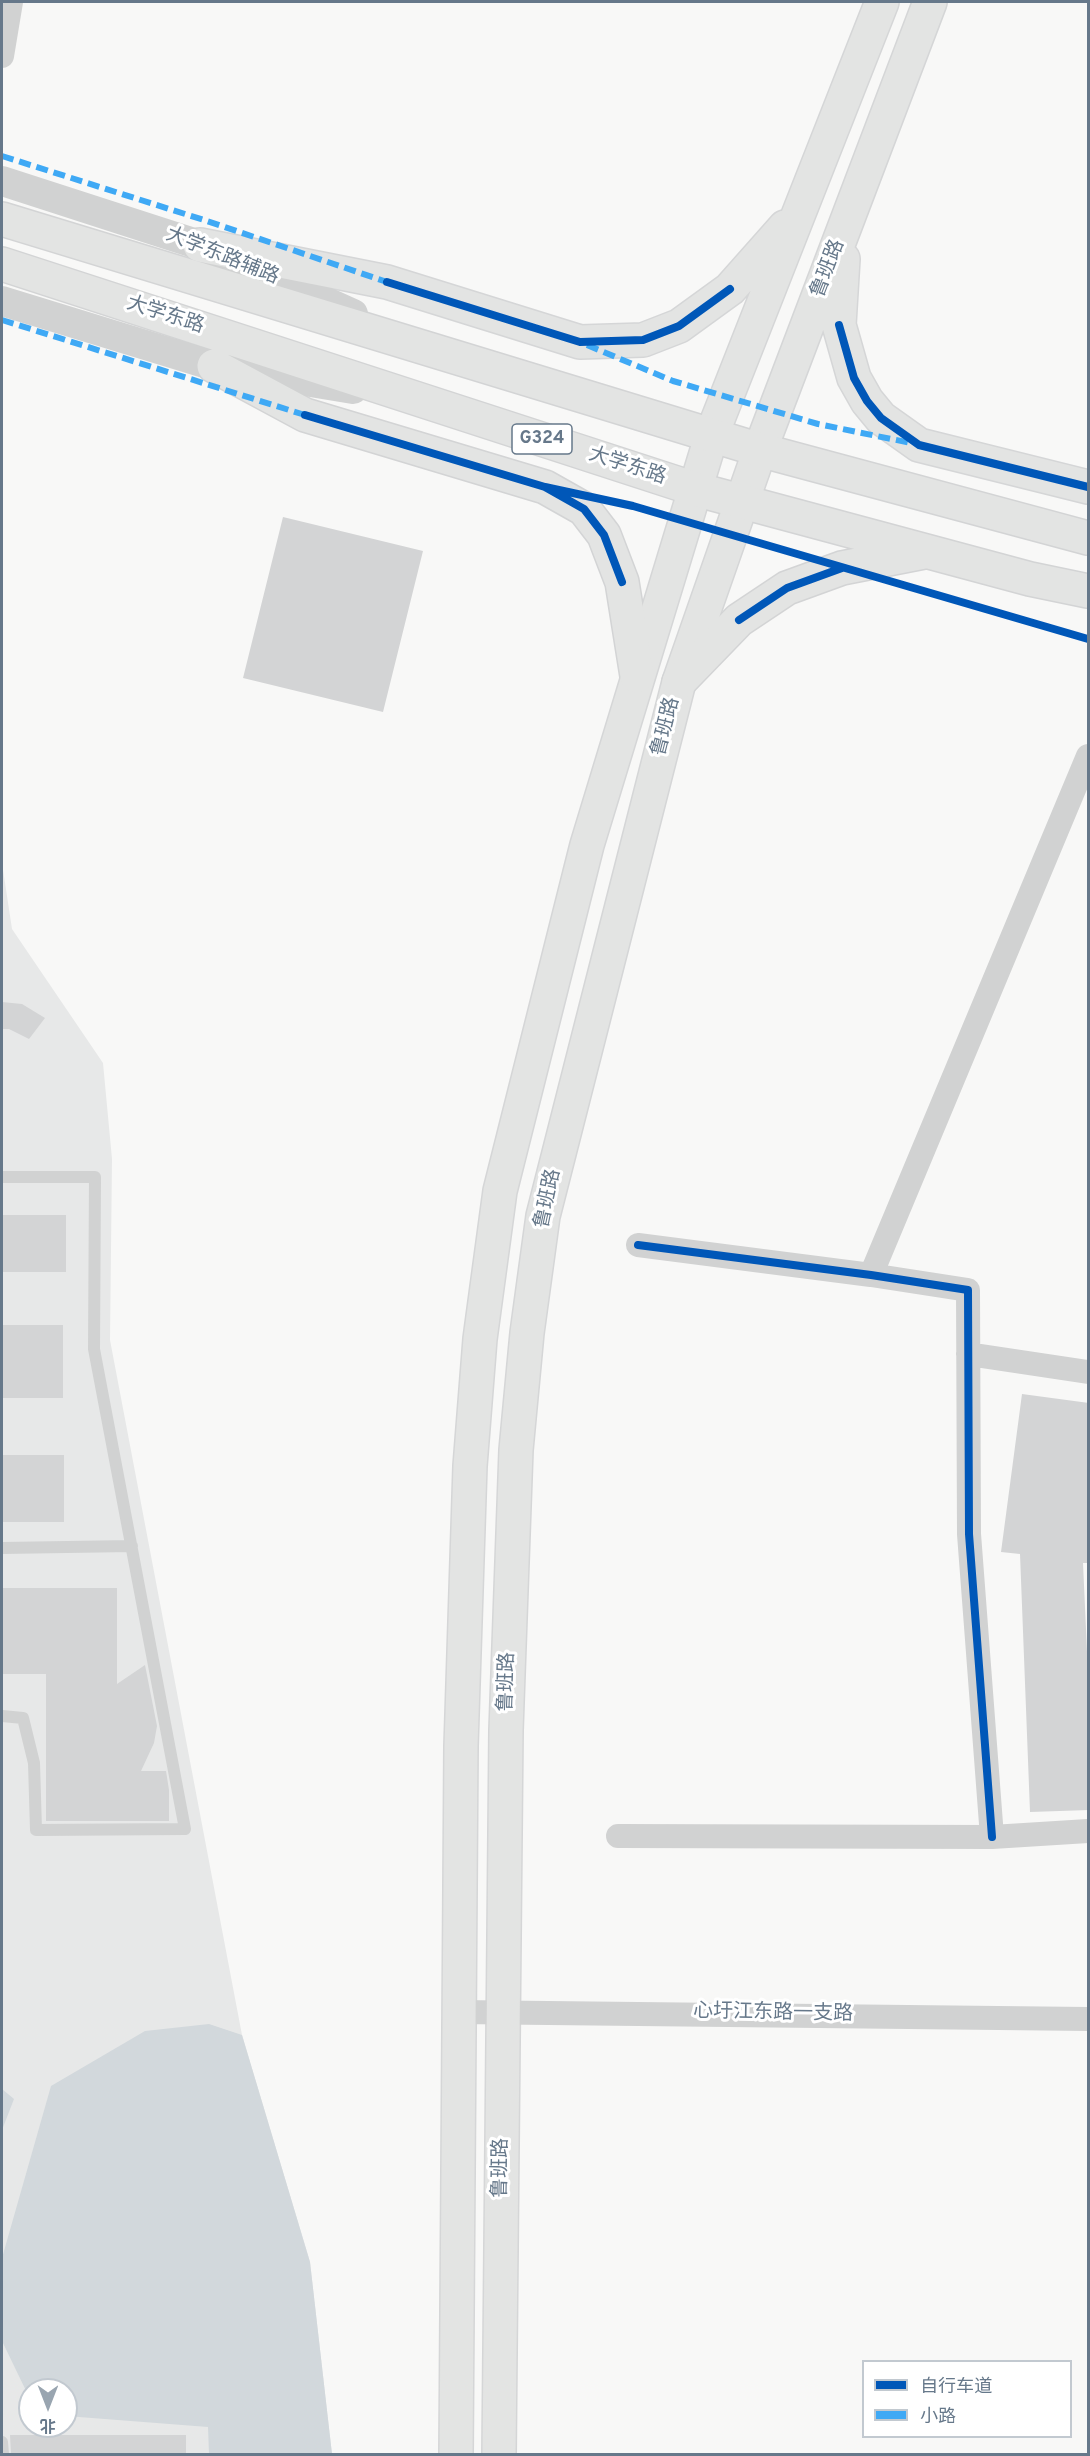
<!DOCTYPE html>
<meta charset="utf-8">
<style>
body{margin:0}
#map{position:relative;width:1090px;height:2456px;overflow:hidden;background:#f8f8f7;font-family:Overpass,"Noto Sans SC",sans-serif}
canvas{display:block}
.frame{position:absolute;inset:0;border:3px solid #66788a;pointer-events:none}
.legend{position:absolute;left:862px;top:2360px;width:210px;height:78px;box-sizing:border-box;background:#fff;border:2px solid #c2c9d0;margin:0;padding:8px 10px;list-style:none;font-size:18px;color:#66788a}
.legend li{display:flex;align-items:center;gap:12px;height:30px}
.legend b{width:30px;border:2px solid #c2c9d0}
.north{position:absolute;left:18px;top:2378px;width:60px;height:60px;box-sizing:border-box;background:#fff;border:2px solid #c2c9d0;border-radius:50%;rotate:180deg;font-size:16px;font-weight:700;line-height:24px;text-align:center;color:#66788a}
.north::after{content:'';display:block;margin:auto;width:21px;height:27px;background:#99a5b0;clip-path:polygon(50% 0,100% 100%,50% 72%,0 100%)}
</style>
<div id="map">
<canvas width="1090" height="2456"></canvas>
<div class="frame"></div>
<ul class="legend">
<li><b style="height:8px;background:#0057b8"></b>自行车道</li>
<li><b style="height:8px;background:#3fa9f5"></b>小路</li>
</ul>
<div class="north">北</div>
</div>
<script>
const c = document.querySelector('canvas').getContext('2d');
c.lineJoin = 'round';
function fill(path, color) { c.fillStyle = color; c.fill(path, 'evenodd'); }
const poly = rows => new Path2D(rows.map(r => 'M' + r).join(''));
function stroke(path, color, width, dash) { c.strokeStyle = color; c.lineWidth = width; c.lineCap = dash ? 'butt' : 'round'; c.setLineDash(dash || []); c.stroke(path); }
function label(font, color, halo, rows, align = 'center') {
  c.font = font + ' Overpass,"Noto Sans SC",sans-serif'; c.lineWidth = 6; c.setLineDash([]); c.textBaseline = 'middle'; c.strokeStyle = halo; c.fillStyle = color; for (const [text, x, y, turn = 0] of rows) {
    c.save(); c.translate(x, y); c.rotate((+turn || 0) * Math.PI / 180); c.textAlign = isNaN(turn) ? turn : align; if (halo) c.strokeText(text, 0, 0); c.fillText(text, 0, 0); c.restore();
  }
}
fill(poly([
 [2,863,12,929,103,1063,112,1159,110,1340,242,2035,310,2262,332,2454,2,2454],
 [30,2390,66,2390,66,2426,30,2426]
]), '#e7e8e8');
fill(poly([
 [209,2024,242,2035,310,2262,332,2454,209,2454,208,2427,66,2416,66,2390,30,2390,30,2399,2,2341,2,2258,51,2086,145,2031],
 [2,2089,14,2099,2,2130]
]), '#d2d8dc');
fill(poly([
 [283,517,423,551,383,712,243,678],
 [2,1002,22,1004,45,1018,29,1039,9,1029,2,1029],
 [2,1215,66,1215,66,1272,2,1272],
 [2,1325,63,1325,63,1398,2,1398],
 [1022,1394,1089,1403,1089,1563,1083,1563,1089,1696,1089,1810,1030,1812,1020,1554,1001,1552],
 [2,1455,64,1455,64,1522,2,1522],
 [2,1588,117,1588,117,1684,145,1665,157,1726,154,1743,141,1771,166,1771,169,1790,169,1821,46,1821,46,1674,2,1674],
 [10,2435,186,2435,186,2454,11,2454]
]), '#d3d4d5');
const secondary = poly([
 [200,245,387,282,580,342,643,340,679,326,730,289,785,227],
 [843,259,839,325,854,378,867,401,881,418,919,445,1088,487],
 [456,2454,461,1746,470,1466,480,1339,500,1191,587,845,712,434,882,2],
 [499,2454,506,1730,516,1450,527,1333,543,1216,679,682,760,450,930,2]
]);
const primary = poly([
 [2,219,760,450,1088,538],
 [2,264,695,489,1030,579,1088,591],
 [214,366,305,415,545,487,584,509,604,535,622,582,637,676],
 [679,682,739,620,787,588,842,568,924,552]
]);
stroke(secondary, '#d5d6d7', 36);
stroke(primary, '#d3d4d5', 36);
stroke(poly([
 [2,1177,95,1177,94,1349,185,1829,36,1830,34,1763,23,1718,2,1716],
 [2,1548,132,1546],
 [2,2442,3,2454]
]), '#d1d2d2', 12);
stroke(poly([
 [2,56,11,2],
 [638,1245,871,1275,968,1290,969,1534,992,1837],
 [871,1275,1088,756],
 [968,1354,1088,1372],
 [618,1836,992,1837,1088,1831],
 [458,2012,1088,2019]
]), '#d1d2d2', 24);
stroke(poly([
 [2,181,200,245,353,314],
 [2,301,214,366,353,389]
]), '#d1d2d2', 30);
stroke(secondary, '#e3e4e3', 33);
stroke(primary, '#e3e4e3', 33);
stroke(poly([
 [2,156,204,220,387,282],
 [2,320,305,415],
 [587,345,673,381,818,424,911,443]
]), '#3fa9f5', 6, [12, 6]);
stroke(poly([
 [387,282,580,342,643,340,679,326,730,289],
 [839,325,854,378,867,401,881,418,919,445,1088,487],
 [305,415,545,487,584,509,604,535,622,582],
 [545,487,633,506,1088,639],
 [739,620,787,588,842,568],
 [638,1245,871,1275,968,1290,969,1534,992,1837]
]), '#0057b8', 8);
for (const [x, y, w] of [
 [542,439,60]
]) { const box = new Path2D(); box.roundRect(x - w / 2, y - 15, w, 30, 4.5); c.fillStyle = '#fff'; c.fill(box); stroke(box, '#66788a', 1.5); }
label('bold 18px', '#66788a', null, [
 ["G324",542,439]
]);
label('20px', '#66788a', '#fff', [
 ["大学东路辅路",222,257,22],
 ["鲁班路",829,269,-69],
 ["大学东路",165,316,18],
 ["大学东路",627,467,18],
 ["鲁班路",667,727,-76],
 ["鲁班路",549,1199,-78],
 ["鲁班路",508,1682,-88],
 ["心圩江东路一支路",773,2014,1],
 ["鲁班路",502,2168,-89]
]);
</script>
